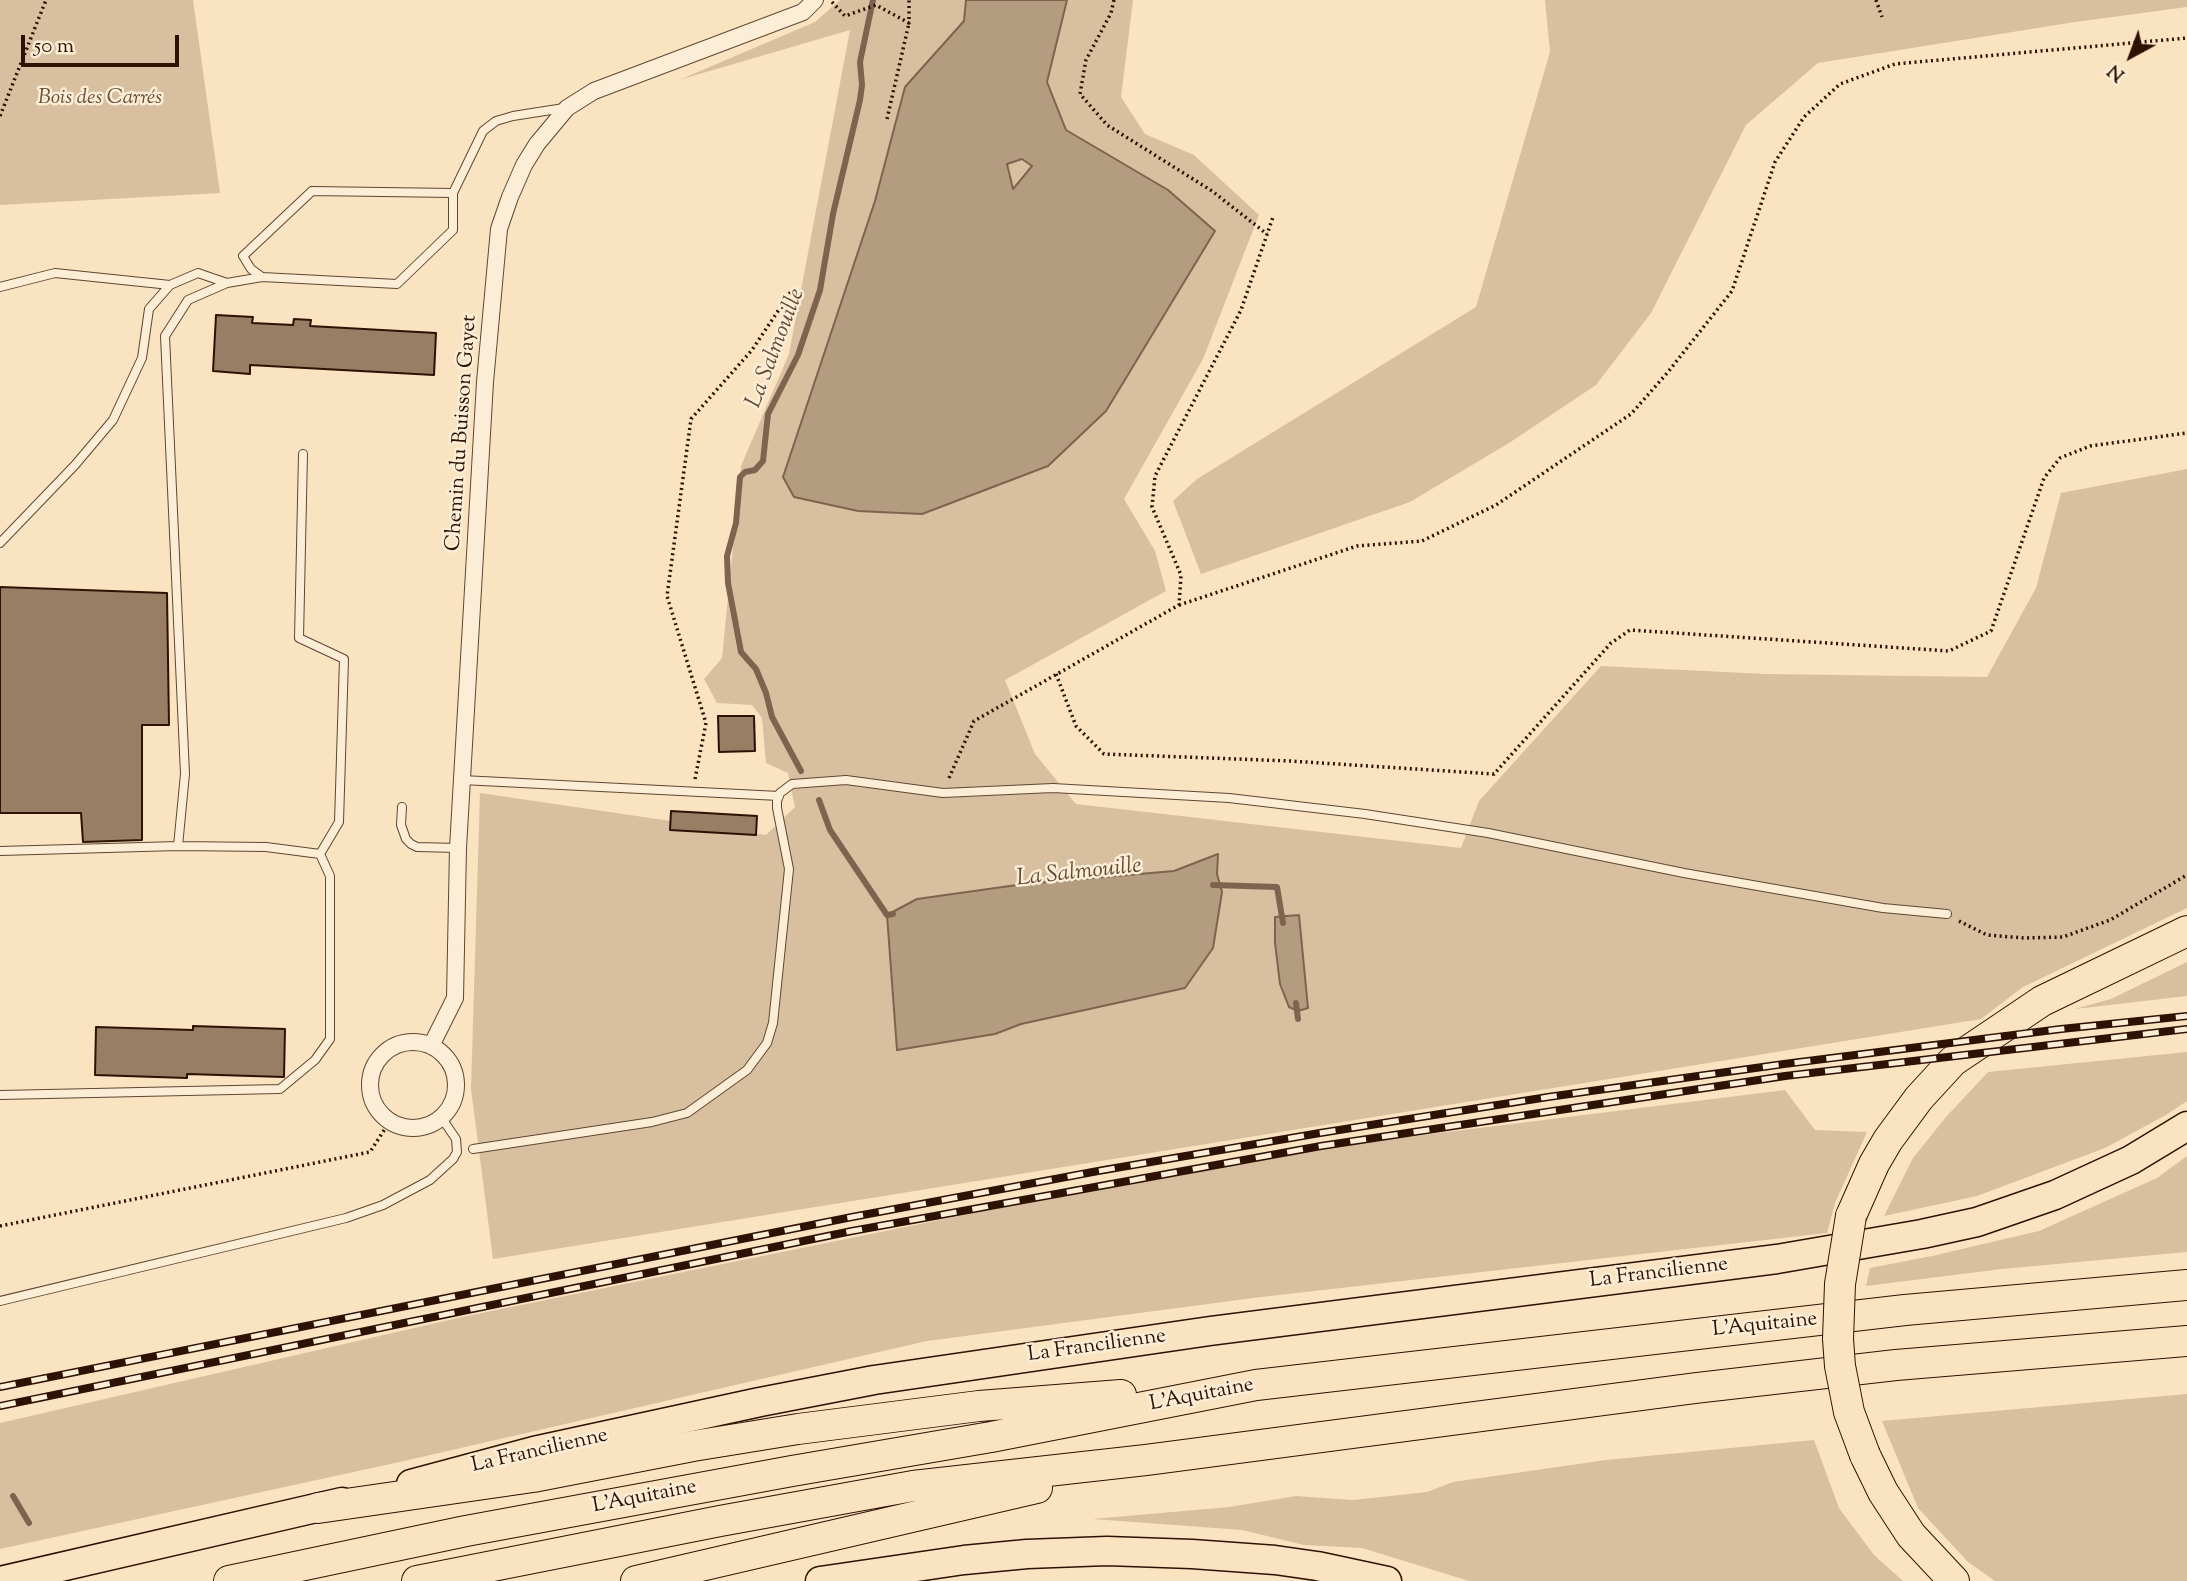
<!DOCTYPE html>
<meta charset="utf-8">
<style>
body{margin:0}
#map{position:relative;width:2187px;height:1581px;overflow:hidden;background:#fae3c0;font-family:"Sorts Mill Goudy",serif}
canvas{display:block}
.north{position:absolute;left:2096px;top:21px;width:70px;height:70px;-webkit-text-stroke:5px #fcedd6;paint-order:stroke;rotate:221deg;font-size:19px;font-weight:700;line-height:28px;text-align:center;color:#2d1103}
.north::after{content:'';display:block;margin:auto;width:24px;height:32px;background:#2d1103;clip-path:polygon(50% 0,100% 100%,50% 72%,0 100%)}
.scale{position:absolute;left:21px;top:35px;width:158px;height:32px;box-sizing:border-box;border:4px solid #2d1103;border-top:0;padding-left:9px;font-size:21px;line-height:24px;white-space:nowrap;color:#2d1103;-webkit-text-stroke:5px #fcedd6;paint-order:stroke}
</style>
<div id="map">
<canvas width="2187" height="1581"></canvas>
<div class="north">N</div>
<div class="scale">50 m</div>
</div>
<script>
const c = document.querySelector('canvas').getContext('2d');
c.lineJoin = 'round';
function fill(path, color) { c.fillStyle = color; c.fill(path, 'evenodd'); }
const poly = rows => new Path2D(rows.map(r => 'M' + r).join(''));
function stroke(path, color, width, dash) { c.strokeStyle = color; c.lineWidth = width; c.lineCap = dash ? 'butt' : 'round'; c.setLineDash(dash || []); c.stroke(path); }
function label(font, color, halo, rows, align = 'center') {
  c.font = font + ' "Sorts Mill Goudy",serif'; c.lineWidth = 5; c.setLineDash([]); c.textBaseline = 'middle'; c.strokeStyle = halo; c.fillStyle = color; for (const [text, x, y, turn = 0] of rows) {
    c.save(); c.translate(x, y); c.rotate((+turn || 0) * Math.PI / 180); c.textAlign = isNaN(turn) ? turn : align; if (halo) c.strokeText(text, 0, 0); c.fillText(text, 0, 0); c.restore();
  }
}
fill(poly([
 [0,0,193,0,220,193,0,205],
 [840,0,966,0,964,21,905,88,875,201,1168,190,1066,130,1047,82,1067,0,1133,0,1121,97,1145,134,1194,155,1259,215,1203,359,1124,499,1155,551,1166,591,1005,680,1035,754,1076,804,1461,848,1479,801,1601,666,1765,674,1987,677,2036,588,2061,493,2187,469,2187,908,2023,987,1981,1019,493,1259,471,1089,480,793,766,835,795,807,788,773,766,763,762,718,752,705,717,703,704,679,722,658,741,466,789,354,850,30,679,80,815,22],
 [1217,855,1217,874,1222,892,1021,1024,995,1034,1024,884,1174,871],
 [1545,0,2187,0,2187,7,2075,22,1818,63,1746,125,1651,313,1596,385,1509,443,1410,502,1201,574,1173,501,1197,479,1476,307,1550,52],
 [1022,159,1033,166,1025,172,1012,189,1006,164],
 [2187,962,2187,996,2075,1009,2111,999],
 [2187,1052,2187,1101,2166,1115,2105,1148,1977,1196,1884,1216,1913,1158,1946,1117,1988,1072],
 [1785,1090,1815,1130,1867,1132,1835,1203,1827,1233,1261,1297,927,1341,404,1461,0,1549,0,1423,462,1317,984,1211,1343,1145],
 [2187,1156,2187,1252,2002,1269,1866,1286,1870,1268,1932,1256,2039,1231,2157,1178],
 [2187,1394,2187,1581,1995,1581,1968,1562,1918,1508,1882,1421],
 [1814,1440,1839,1508,1874,1555,1903,1581,1469,1581,1362,1548,1304,1545,1242,1530,1093,1519,1229,1507,1296,1496,1353,1500,1427,1492,1453,1482,1606,1460]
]), '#d7bfa0');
const water = poly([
 [966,0,1067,0,1047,82,1066,130,1168,190,1215,231,1106,411,1048,466,922,514,858,511,794,497,783,477,875,201,905,87,964,21,966,0],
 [1022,159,1032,166,1013,189,1007,164,1022,159],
 [1218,854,1217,874,1222,892,1213,948,1185,988,1021,1024,995,1034,897,1050,887,915,917,899,1024,884,1174,871,1218,854],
 [1299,915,1308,1008,1298,1011,1289,1007,1280,984,1275,943,1275,917,1299,915]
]);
fill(water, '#b49c80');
stroke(water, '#7e644e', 2);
stroke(poly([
 [801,771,772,717,766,693,756,669,741,652,728,583,727,556,736,523,740,477,745,472,755,470,763,461,768,414,798,355,820,290,833,214,860,100,862,85,860,62,873,0],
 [819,800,830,830,887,915,893,914],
 [1213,885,1277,887,1283,923],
 [1296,1003,1298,1019],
 [13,1496,29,1523]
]), '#7e644e', 6);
const building = poly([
 [216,315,253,317,252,323,293,325,294,319,311,320,310,326,436,333,434,375,250,365,250,374,213,371,216,315],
 [0,587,167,593,169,725,142,725,142,840,83,842,81,813,0,813,0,587],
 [718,716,754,716,755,751,719,752,718,716],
 [671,811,757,816,756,835,670,830,671,811],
 [193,1026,285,1029,284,1077,187,1074,187,1078,95,1075,96,1027,193,1030,193,1026]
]);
fill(building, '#987e65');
stroke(building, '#2d1103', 2);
const service = poly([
 [453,193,312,191,243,256,251,269,262,277,397,284,453,230,453,193,483,131,496,121,513,116,564,108],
 [0,287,55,273,170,285],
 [303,454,299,638,344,659,339,822,320,854],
 [0,543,75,465,113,420,142,358,149,309,170,285,198,273,227,283],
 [462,780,779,796],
 [402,807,401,825,406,839,411,844,417,847,458,848],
 [0,851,178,846,185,774,165,336,188,300,227,283,262,277],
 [0,1095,280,1089,315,1060,330,1039,330,876,320,854,266,847,178,846],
 [473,1149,652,1122,687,1113,747,1070,767,1043,773,1023,789,869,777,808,777,801,780,793,792,784,846,780,943,793,1053,788,1229,798,1365,814,1488,833,1684,873,1883,908,1947,914],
 [0,1301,346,1218,383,1205,430,1180,453,1159,457,1152,456,1139,441,1117]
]);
const minor = poly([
 '370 1085a43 43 0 1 1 86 0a43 43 0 1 1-86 0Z',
 [431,1046,455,998,458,848,485,382,499,229,510,197,524,165,537,144,567,108,594,91,803,12,815,0]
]);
const trunk = poly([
 [411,1484,534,1451,760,1402,874,1380,1210,1331,1777,1259,1922,1234,1977,1222,2055,1195,2131,1160,2187,1126],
 [0,1581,342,1502],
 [820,1581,964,1560,1027,1554,1107,1551,1192,1554,1275,1560,1317,1566,1387,1581]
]);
const motorway = poly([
 [1851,1216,1874,1164,1888,1140,1919,1098,1953,1061,2042,1001,2187,931],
 [1865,1455,1883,1492,1911,1535,1954,1581],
 [318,1508,533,1477,693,1446,798,1429,979,1406,1121,1395],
 [229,1581,466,1531,792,1471,991,1437,1256,1385,1905,1310,2187,1285],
 [417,1581,720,1521,913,1486,1146,1460,1696,1388,1896,1365,2187,1341],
 [636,1581,1037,1488]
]);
stroke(service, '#604632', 10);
stroke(minor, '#604632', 18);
stroke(trunk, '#2d1103', 31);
stroke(motorway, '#2d1103', 32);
stroke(poly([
 [1114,0,1111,13,1086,60,1080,94,1107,125,1212,191,1267,234],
 [1876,0,1882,17],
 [832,2,845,16,876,5,909,23,909,0],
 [0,116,46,0],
 [887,119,909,23],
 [1179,605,1357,546,1422,541,1496,505,1631,414,1668,372,1732,291,1775,162,1804,117,1840,84,1895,64,2187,38],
 [1056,674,1076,726,1104,754,1290,761,1494,774,1611,643,1630,630,1949,651,1991,631,2044,478,2060,458,2090,446,2187,433],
 [949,778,974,721,1179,605,1181,575,1152,507,1155,476,1241,310,1273,217],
 [695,779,706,723,667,596,691,419,752,350,792,290],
 [1959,921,1987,935,2024,938,2063,937,2110,920,2187,875],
 [0,1226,370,1152,390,1121]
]), '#2d1103', 3.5, [2, 3.5]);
stroke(service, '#fcedd6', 8);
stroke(minor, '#fcedd6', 16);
stroke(trunk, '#fae3c0', 28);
stroke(motorway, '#fae3c0', 30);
const rail = poly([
 [0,1387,852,1217,1098,1171,1320,1133,1548,1097,1784,1064,2061,1029,2187,1016],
 [0,1406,852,1231,1321,1146,1785,1076,2187,1029]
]);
stroke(rail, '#2d1103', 8);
stroke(rail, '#fcedd6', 5, [16]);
const motorwayBridge = poly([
 [1851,1216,1840,1284,1838,1339,1840,1366,1849,1412,1865,1455]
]);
stroke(motorwayBridge, '#2d1103', 32, []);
stroke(motorwayBridge, '#fae3c0', 30);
label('italic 21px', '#684e3a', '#fcedd6', [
 ["Bois des Carrés",100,99]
]);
label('21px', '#2d1103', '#fcedd6', [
 ["Chemin du Buisson Gayet",463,433,-86],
 ["La Francilienne",1659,1274,-7],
 ["L'Aquitaine",1765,1326,-6],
 ["La Francilienne",1097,1347,-8],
 ["L'Aquitaine",1202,1396,-11],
 ["La Francilienne",540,1452,-13],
 ["L'Aquitaine",645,1498,-11]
]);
label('italic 23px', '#634935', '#fcedd6', [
 ["La Salmouille",777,349,-69],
 ["La Salmouille",1079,874,-6]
]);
</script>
